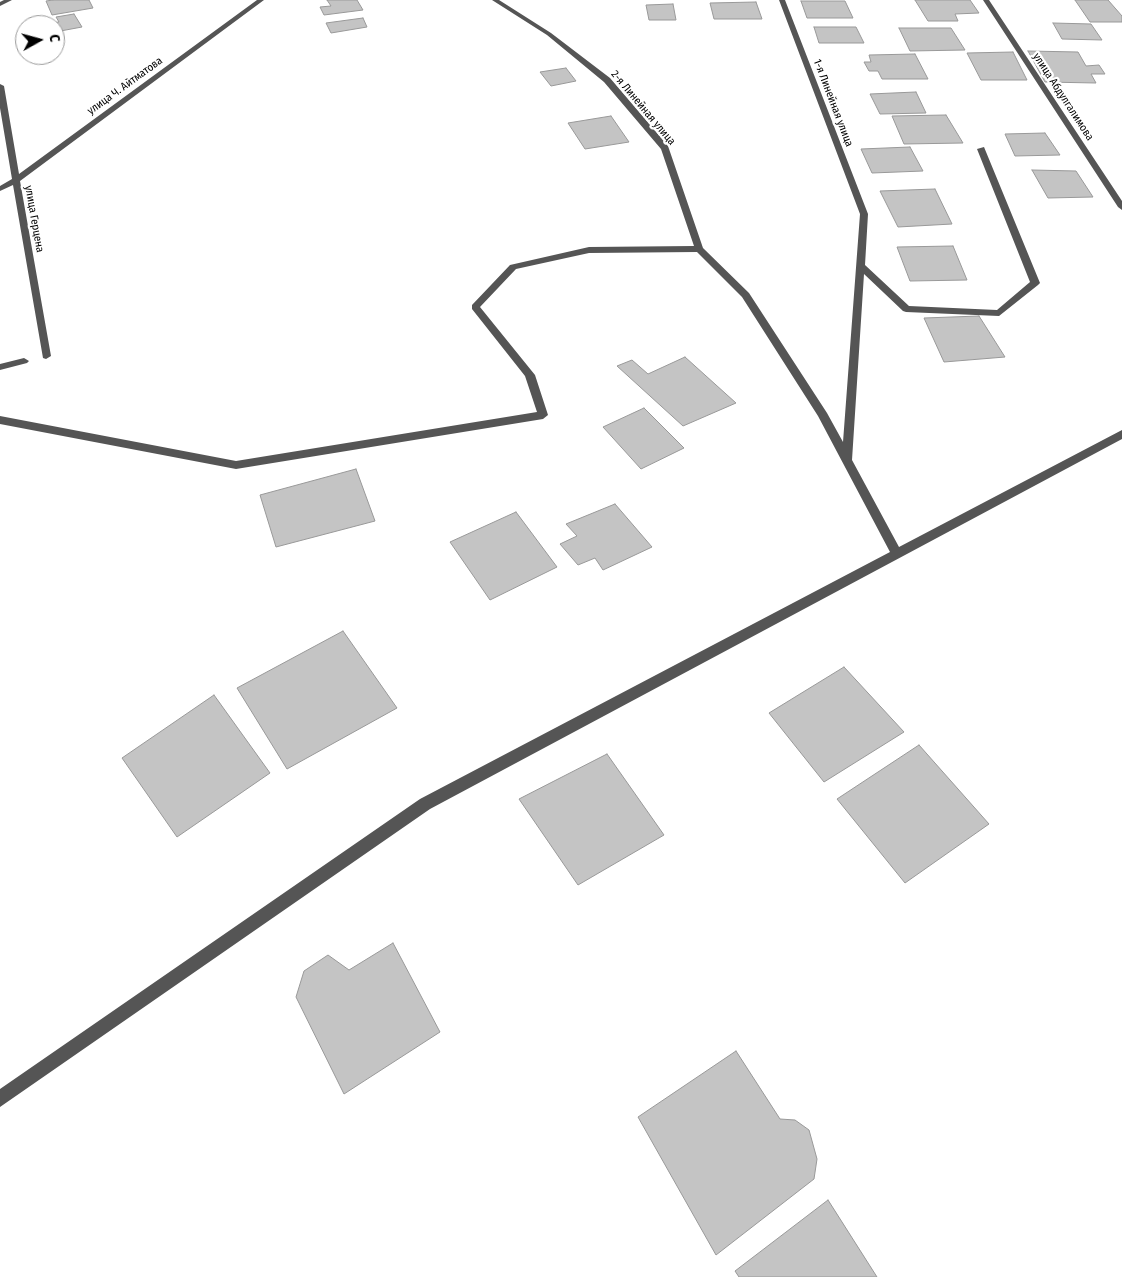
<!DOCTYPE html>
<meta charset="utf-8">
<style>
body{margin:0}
#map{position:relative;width:1122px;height:1277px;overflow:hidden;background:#fff;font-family:"Fira Sans Condensed",sans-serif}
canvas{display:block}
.north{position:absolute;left:15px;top:15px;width:50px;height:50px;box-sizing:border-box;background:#fff;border:1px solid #999;border-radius:50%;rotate:83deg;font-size:14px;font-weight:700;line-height:20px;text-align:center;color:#000}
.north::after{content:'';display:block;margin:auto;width:18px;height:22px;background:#000;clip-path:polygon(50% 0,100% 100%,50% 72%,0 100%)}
</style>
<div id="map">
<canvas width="1122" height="1277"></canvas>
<div class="north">С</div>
</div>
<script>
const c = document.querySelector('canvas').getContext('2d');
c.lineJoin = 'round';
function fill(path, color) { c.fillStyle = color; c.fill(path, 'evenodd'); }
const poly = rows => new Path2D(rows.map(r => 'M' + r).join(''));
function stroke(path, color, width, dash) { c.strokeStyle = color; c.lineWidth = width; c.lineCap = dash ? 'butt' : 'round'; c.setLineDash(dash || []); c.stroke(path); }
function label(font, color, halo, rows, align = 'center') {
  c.font = font + ' "Fira Sans Condensed",sans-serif'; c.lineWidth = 4.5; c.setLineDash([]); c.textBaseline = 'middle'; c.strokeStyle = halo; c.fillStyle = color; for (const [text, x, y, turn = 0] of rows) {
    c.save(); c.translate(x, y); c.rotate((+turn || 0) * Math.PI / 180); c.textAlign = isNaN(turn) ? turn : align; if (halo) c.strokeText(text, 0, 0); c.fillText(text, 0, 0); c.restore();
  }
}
const building = poly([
 [53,0,89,0,93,8,52,15,46,1,53,0],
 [327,0,357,0,363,10,324,15,320,7,331,6,327,0],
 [915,0,970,0,979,13,955,14,958,21,928,21,915,0],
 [1075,0,1108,0,1122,16,1122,22,1090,22,1075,0],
 [801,1,845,1,853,18,807,18,801,1],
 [756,2,762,19,714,19,710,3,756,2],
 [673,4,676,20,649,20,646,5,673,4],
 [74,14,82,27,55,32,55,25,40,25,59,22,56,17,74,14],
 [363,18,367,27,331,33,326,23,363,18],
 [1053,23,1091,24,1102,40,1062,39,1053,23],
 [814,27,856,27,864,43,819,43,814,27],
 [899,28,951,28,965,50,910,51,899,28],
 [1028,51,1078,52,1086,66,1099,65,1105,74,1091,74,1096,83,1045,82,1028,51],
 [1013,52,1027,80,981,80,967,53,1013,52],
 [915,54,928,79,882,79,878,71,869,71,864,62,871,62,869,55,915,54],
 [566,68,576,81,551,86,540,72,566,68],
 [916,92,926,113,880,114,870,94,916,92],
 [946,115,963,143,904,144,892,116,946,115],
 [611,116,629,142,585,149,568,123,611,116],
 [1045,133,1060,155,1015,156,1005,134,1045,133],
 [910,147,923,171,872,173,861,149,910,147],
 [1032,170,1076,171,1093,197,1048,198,1032,170],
 [935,189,952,224,898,227,880,191,935,189],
 [953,246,967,280,910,281,897,247,953,246],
 [979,316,1005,357,944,362,924,318,979,316],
 [685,357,736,403,683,426,617,366,632,360,648,374,685,357],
 [644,408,684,448,641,469,603,427,644,408],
 [356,469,375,521,276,547,260,495,356,469],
 [615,504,652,547,603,570,595,558,578,565,560,544,577,536,566,524,615,504],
 [516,512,557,567,490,600,450,542,516,512],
 [343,631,397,708,287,769,237,688,343,631],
 [844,667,904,732,824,782,769,713,844,667],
 [214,695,270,773,177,837,122,758,214,695],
 [919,745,989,824,905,883,837,799,919,745],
 [607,754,664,835,578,885,519,799,607,754],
 [393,943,440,1032,344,1094,296,997,304,971,328,955,349,970,393,943],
 [736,1051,780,1119,795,1120,809,1130,817,1159,814,1179,716,1255,638,1117,736,1051],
 [828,1200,877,1277,739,1277,735,1271,828,1200]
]);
fill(building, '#c4c4c4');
stroke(building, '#999', 1);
fill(poly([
 [4,0,12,0,0,6,0,2,4,0],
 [257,0,264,0,20,181,51,356,46,359,43,358,13,185,0,191,0,186,12,179,0,108,0,84,4,86,19,174,257,0],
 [492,0,499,0,551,33,610,78,668,146,703,248,749,293,827,413,843,442,860,214,779,0,785,0,868,214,865,265,909,306,997,310,1030,282,977,149,984,147,1040,283,1038,285,999,316,906,312,903,311,864,274,852,460,899,547,1122,430,1122,439,430,809,0,1107,0,1089,420,799,890,552,818,416,742,297,697,252,589,253,516,269,480,307,535,375,548,415,543,419,236,469,0,424,0,416,236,461,537,412,525,376,472,309,472,305,510,265,589,247,694,246,661,149,604,82,547,35,492,0],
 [983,0,989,0,1122,201,1122,210,1118,207,983,0],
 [24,358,29,361,27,363,0,370,0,364,24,358]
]), '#555');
label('11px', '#000', '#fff', [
 ["улица Ч. Айтматова",125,86,-36],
 ["улица Абдулгалимова",1063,97,57],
 ["1-я Линейная улица",833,103,69],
 ["2-я Линейная улица",643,108,50],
 ["улица Герцена",34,219,80]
]);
</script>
